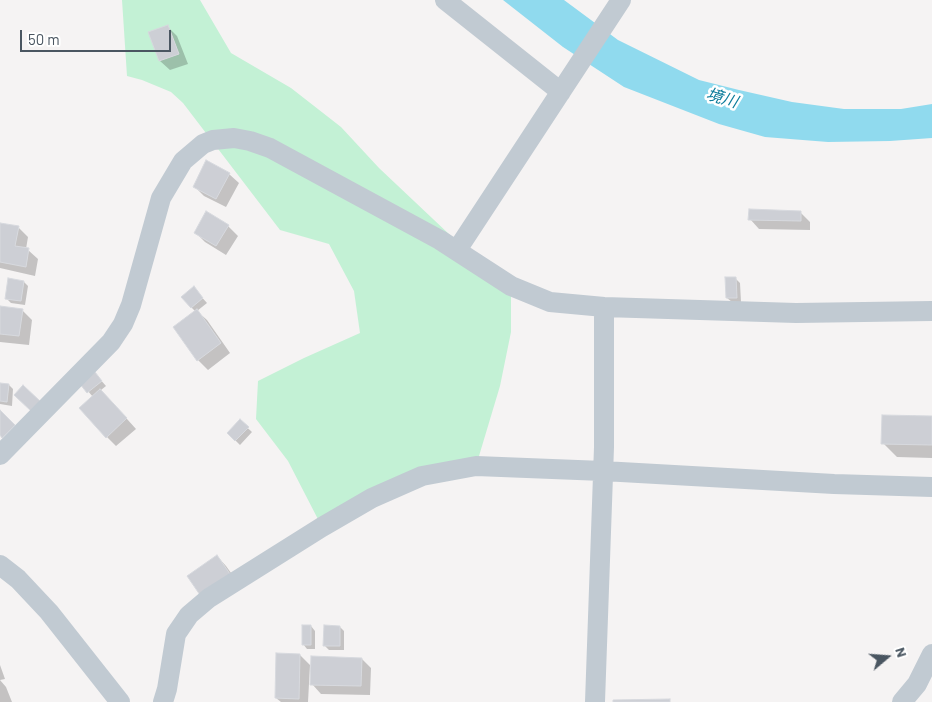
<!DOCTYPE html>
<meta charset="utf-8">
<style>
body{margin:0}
#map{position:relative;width:932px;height:702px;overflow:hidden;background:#f5f3f3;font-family:Barlow,sans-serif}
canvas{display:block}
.north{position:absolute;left:862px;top:632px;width:50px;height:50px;-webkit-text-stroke:4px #fff;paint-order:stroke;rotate:72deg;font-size:14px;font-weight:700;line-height:20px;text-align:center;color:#4a5661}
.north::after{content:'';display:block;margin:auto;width:18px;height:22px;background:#4a5661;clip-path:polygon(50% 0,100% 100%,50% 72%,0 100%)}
.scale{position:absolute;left:20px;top:30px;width:151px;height:22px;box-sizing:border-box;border:2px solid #4a5661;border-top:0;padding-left:6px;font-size:15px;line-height:18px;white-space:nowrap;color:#4a5661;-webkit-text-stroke:4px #fff;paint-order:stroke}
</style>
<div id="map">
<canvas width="932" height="702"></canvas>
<div class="north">N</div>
<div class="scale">50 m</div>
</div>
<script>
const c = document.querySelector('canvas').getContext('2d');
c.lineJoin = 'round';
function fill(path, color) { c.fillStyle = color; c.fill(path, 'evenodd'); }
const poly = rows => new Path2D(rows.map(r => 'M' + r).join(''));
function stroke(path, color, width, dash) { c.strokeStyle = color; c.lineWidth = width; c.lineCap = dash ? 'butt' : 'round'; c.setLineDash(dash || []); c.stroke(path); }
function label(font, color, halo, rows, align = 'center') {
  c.font = font + ' Barlow,"Noto Sans JP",sans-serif'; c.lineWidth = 5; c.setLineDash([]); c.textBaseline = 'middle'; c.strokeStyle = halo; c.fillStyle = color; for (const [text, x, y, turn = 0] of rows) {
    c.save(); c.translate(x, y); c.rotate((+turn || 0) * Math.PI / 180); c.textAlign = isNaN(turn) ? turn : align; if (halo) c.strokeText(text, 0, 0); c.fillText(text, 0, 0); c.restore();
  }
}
fill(poly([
 [122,0,200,0,231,53,291,88,341,127,379,168,486,269,511,286,511,332,500,386,476,466,422,476,322,527,288,461,256,419,258,381,304,358,360,333,354,291,329,244,280,230,183,103,171,92,142,80,127,76]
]), '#c3f1d5');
fill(poly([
 [503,0,564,0,618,40,699,80,739,90,792,102,844,109,901,109,932,104,932,138,890,141,828,142,765,137,719,124,624,87,563,47]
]), '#90daee');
fill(poly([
 [168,27,177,36,188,64,170,70,160,61,150,33],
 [229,174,239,183,226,207,204,196,194,186],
 [800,212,810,222,810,230,759,229,750,219],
 [0,224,18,227,28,237,26,249,28,250,38,259,35,276,0,268],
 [228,226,238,236,226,255,205,242,195,232],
 [735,278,740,283,741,302,732,302,727,298],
 [24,282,28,286,25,305,11,303,6,298],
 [198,293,207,303,197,311,207,320,230,353,208,370,198,360,196,312,191,307],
 [0,307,22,310,32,320,29,345,0,342],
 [99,378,106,386,101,390,136,429,116,446,107,437,93,397,82,384],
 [0,384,9,385,13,389,12,406,0,404],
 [932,417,932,458,897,457,883,443],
 [240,421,252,432,240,445,228,433],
 [217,556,226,566,239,584,211,604],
 [311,626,315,631,315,649,307,649,303,644],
 [340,627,344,631,344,650,329,650,324,645],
 [300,655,310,665,308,702,281,702,276,698],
 [362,659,371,668,370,695,321,694,312,684],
 [0,665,5,679,0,680,6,687,12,702,0,702]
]), '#0003');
const building = poly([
 [168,25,179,54,159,61,148,32,168,25],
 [206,160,230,173,216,199,193,187,206,160],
 [749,209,801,211,801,221,748,220,749,209],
 [206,211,229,225,216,246,194,233,206,211],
 [0,223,19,226,15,246,29,248,26,267,0,262,0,223],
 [725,277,736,277,737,298,726,298,725,277],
 [8,278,24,281,21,301,5,299,8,278],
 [194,286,203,298,191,308,181,297,194,286],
 [0,306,23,309,19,336,0,334,0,306],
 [197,309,221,343,197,361,173,327,197,309],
 [95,372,102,381,87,393,80,384,95,372],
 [0,383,9,384,7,402,0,401,0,383],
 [23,385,41,402,32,412,14,395,23,385],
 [100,389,127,418,106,438,79,408,100,389],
 [0,410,15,425,2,438,0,435,0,410],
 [882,415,932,416,932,445,881,444,882,415],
 [240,419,249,427,235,441,227,433,240,419],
 [217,555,230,574,200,595,187,576,217,555],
 [302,625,311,625,311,645,302,645,302,625],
 [324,625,340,626,340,646,323,646,324,625],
 [276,653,300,654,299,699,275,698,276,653],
 [311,656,362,658,361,686,310,685,311,656],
 [670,699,670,702,613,702,613,700,670,699]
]);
fill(building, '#cdcfd5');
stroke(building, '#d7d9de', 1);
stroke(poly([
 [445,0,561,92],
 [457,250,621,0],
 [0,455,111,342,123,324,131,305,161,198,183,161,203,144,213,140,234,138,250,141,270,148,440,240,511,286,550,302,604,307,796,313,932,311],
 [0,565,18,579,49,612,120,702],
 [163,702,167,689,176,634,189,615,209,598,322,527,372,498,422,476,476,466,603,471,834,484,932,487],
 [595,702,604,447,604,307],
 [902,702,917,684,932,654]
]), '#c1cad2', 20);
label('italic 16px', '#0c7c9b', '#fff', [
 ["境川",722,98,17]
]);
</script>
